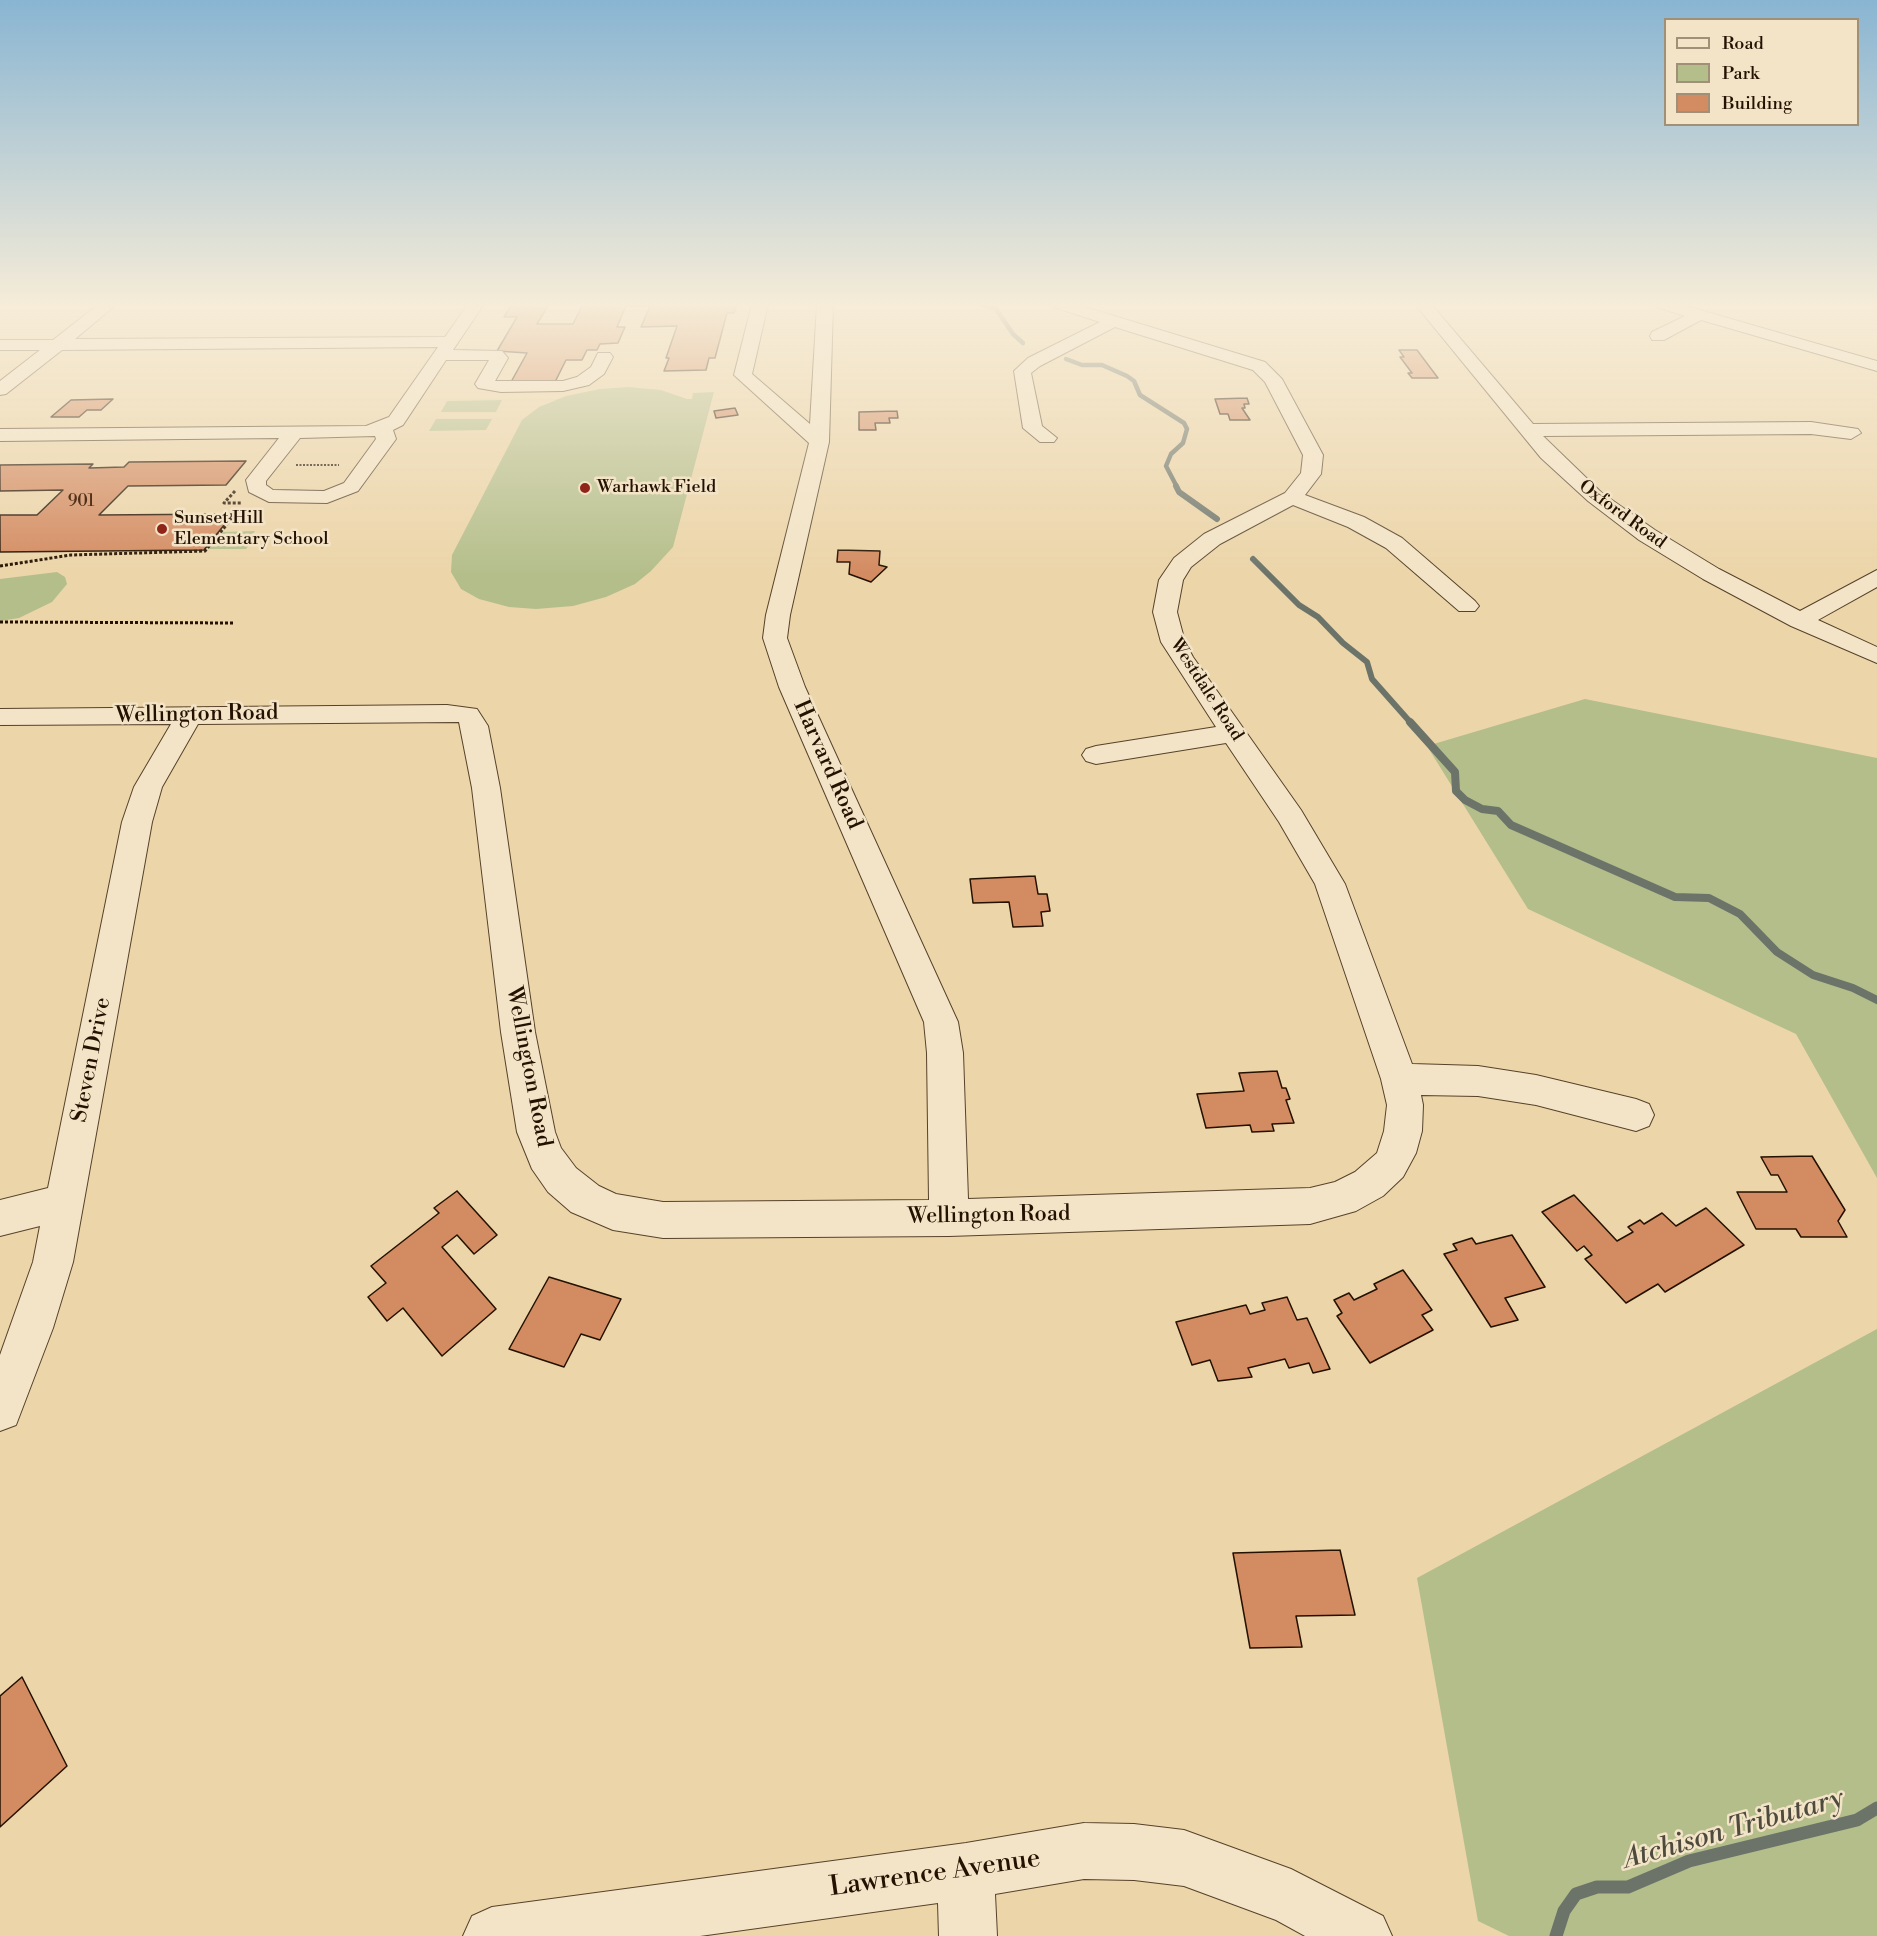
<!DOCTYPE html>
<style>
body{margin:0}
#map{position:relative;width:1877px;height:1936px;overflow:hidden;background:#ecd5a9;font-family:"Libre Bodoni",serif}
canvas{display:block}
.legend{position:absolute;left:1664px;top:18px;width:195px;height:108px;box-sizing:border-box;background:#f3e4c7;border:2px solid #a09077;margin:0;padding:8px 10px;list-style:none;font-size:18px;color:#241100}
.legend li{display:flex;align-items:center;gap:12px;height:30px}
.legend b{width:30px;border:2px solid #a09077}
</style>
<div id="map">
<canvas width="1877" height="1936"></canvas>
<ul class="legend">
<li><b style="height:8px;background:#f3e4c7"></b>Road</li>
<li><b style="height:16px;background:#b4be8b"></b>Park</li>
<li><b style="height:16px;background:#d38b61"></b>Building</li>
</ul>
</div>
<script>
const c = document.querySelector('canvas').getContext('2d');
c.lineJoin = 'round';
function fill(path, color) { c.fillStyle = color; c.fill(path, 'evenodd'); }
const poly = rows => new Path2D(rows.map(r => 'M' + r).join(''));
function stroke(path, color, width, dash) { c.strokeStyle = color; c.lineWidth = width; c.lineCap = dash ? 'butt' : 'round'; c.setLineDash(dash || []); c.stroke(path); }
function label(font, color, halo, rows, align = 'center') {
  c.font = font + ' "Libre Bodoni",serif'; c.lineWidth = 5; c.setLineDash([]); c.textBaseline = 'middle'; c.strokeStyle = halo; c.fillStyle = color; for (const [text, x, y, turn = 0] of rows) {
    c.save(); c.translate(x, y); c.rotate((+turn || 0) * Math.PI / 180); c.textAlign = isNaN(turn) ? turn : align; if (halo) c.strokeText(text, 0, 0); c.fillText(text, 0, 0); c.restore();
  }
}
fill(poly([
 [629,387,661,390,687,399,692,399,693,393,714,392,673,547,651,571,635,584,606,597,573,606,536,609,509,607,479,599,461,589,451,572,452,555,522,420,539,407,566,396,600,389],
 [502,400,496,412,441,412,447,401],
 [436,419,492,419,486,430,429,431],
 [255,531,246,543,249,545,246,549,208,549,222,532],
 [57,572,65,577,67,584,52,602,19,618,0,621,0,579],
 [1585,699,1877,758,1877,1178,1796,1034,1528,909,1427,746],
 [1877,1329,1877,1936,1509,1936,1478,1921,1417,1578]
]), '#b4be8b');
stroke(poly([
 [981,304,996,309,1013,334,1023,343],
 [1066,359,1082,365,1102,365,1127,376,1134,381,1140,395,1184,423,1187,429,1183,443,1171,454,1166,466,1177,487]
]), '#6c746a', 4.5);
stroke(poly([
 [1176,486,1179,492,1217,519],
 [1253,559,1299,605,1318,617,1343,643,1367,662,1372,679,1411,723]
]), '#6c746a', 6);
stroke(poly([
 [1410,722,1455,772,1456,791,1465,800,1482,809,1498,811,1511,825,1675,897,1709,898,1740,914,1777,952,1813,975,1853,988,1877,1000]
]), '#6c746a', 8);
stroke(poly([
 [1556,1936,1564,1911,1576,1894,1597,1887,1628,1887,1689,1861,1857,1820,1877,1808]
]), '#6c746a', 13);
const building = poly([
 [512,304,549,304,537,324,573,324,583,304,737,304,734,313,727,313,715,358,709,358,706,370,664,371,669,358,666,358,677,326,641,327,650,306,626,306,617,327,625,327,618,343,600,344,597,350,587,350,582,360,566,360,555,382,511,382,527,353,497,351,517,317,504,317,512,304],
 [1399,350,1417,350,1438,378,1412,378,1408,373,1412,373,1400,357,1404,357,1399,350],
 [1247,398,1249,404,1244,404,1245,408,1242,408,1250,420,1230,420,1228,414,1220,414,1215,399,1247,398],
 [113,399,101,410,87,410,79,417,51,417,71,400,113,399],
 [735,408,738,415,716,418,714,411,735,408],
 [897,411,898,418,889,418,890,423,875,423,876,430,859,430,859,412,897,411],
 [246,461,226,485,128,486,99,515,233,514,204,550,0,552,0,515,37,515,63,490,0,491,0,465,93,464,89,468,124,467,129,462,246,461],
 [838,550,880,551,879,565,887,567,871,582,849,574,850,562,837,562,838,550],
 [1035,876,1038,894,1047,894,1050,911,1041,912,1043,926,1013,927,1009,902,973,903,970,879,1035,876],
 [1277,1071,1282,1088,1286,1088,1290,1099,1286,1100,1294,1123,1272,1124,1274,1131,1252,1132,1250,1125,1206,1128,1197,1094,1244,1091,1239,1073,1277,1071],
 [1812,1156,1845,1210,1838,1221,1847,1237,1801,1237,1796,1229,1756,1229,1737,1192,1787,1192,1778,1175,1771,1175,1761,1157,1812,1156],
 [457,1191,497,1235,474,1254,457,1235,442,1247,496,1309,442,1356,403,1308,387,1321,368,1297,386,1283,371,1266,439,1213,434,1208,457,1191],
 [1574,1195,1617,1241,1633,1232,1628,1227,1640,1220,1644,1224,1662,1213,1676,1226,1706,1208,1744,1245,1665,1292,1658,1284,1626,1303,1585,1259,1592,1255,1584,1246,1577,1251,1542,1212,1574,1195],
 [1512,1235,1545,1287,1505,1298,1518,1320,1491,1327,1444,1254,1457,1250,1453,1244,1472,1238,1476,1244,1512,1235],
 [1403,1270,1432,1310,1422,1315,1433,1330,1370,1363,1337,1316,1342,1313,1334,1300,1349,1293,1354,1300,1377,1289,1374,1284,1403,1270],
 [549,1277,621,1299,600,1340,581,1334,564,1367,509,1349,549,1277],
 [1287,1297,1297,1320,1307,1318,1330,1369,1313,1373,1309,1363,1289,1368,1285,1359,1248,1368,1252,1377,1218,1381,1210,1360,1192,1365,1176,1322,1246,1305,1250,1314,1265,1310,1262,1303,1287,1297],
 [1340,1550,1355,1615,1296,1616,1302,1647,1250,1648,1233,1553,1340,1550],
 [22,1677,67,1766,0,1827,0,1696,22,1677]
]);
fill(building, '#d38b61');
stroke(building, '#241100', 1.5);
const minor = poly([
 [99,304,117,304,75,339,445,337,468,304,484,304,453,350,502,351,508,358,495,381,563,381,577,377,591,367,598,353,610,353,613,357,604,374,589,385,563,391,501,392,478,388,475,384,489,360,446,360,403,425,393,430,396,439,358,491,327,503,269,502,249,492,246,480,279,438,0,441,0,429,366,426,389,417,438,347,62,350,6,394,0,395,0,381,40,350,0,350,0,340,53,340,99,304],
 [375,436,376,439,344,483,324,491,273,490,266,485,266,481,300,438,375,436],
 [752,304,768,304,752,374,810,424,817,304,833,304,829,442,790,615,787,638,805,687,958,1022,963,1053,968,1199,1310,1188,1335,1182,1355,1172,1377,1153,1384,1131,1387,1105,1381,1079,1315,884,1279,822,1226,743,1096,764,1086,761,1082,755,1086,749,1096,746,1216,727,1161,642,1153,612,1159,580,1174,558,1204,534,1285,493,1301,473,1303,455,1265,382,1253,370,1115,327,1040,366,1031,373,1042,426,1057,438,1054,442,1040,442,1023,428,1014,371,1028,358,1100,322,1053,307,1051,304,1075,304,1265,362,1282,379,1323,455,1321,474,1305,495,1364,517,1402,538,1475,601,1479,606,1475,611,1459,611,1386,548,1348,527,1293,505,1220,544,1191,567,1183,580,1177,612,1185,642,1193,657,1301,810,1345,884,1412,1064,1478,1066,1536,1075,1636,1099,1649,1104,1654,1115,1649,1126,1636,1131,1536,1105,1478,1096,1421,1095,1423,1105,1422,1131,1416,1153,1403,1177,1383,1196,1356,1211,1310,1224,949,1236,663,1238,613,1230,571,1212,548,1192,532,1169,517,1132,501,1032,472,788,459,722,198,724,162,787,152,822,73,1262,53,1328,16,1425,0,1431,0,1355,33,1262,40,1226,0,1236,0,1200,48,1188,122,822,134,787,171,724,0,725,0,709,447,705,477,709,488,726,500,788,535,1032,555,1132,561,1148,576,1168,599,1186,616,1194,663,1202,929,1200,927,1053,924,1022,779,687,763,638,766,615,809,443,734,375,752,304],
 [1415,304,1431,304,1533,424,1811,422,1858,429,1861,433,1851,439,1811,434,1543,436,1602,493,1655,530,1719,569,1800,611,1877,570,1877,587,1818,620,1877,647,1877,663,1791,626,1703,579,1639,540,1588,501,1541,458,1415,304],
 [1654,304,1679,304,1877,361,1877,371,1701,320,1664,340,1652,340,1650,336,1652,332,1685,316,1656,307,1654,304],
 [1084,1823,1134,1824,1184,1830,1291,1869,1383,1916,1392,1936,1305,1936,1276,1920,1184,1886,1134,1880,1084,1879,995,1894,997,1936,939,1936,938,1903,700,1936,463,1936,472,1916,492,1907,966,1843,1084,1823]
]);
stroke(minor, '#56422a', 2);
stroke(poly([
 [296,465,339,465]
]), '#241100', 2, [2, 1.5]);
stroke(poly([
 [235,491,224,503,242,503],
 [0,566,71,555,205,551,237,512,256,511],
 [0,622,235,623]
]), '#241100', 3, [3, 2]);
fill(minor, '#f3e4c7');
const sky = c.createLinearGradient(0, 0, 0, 575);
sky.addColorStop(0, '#89b5d2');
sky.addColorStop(0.53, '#f6ecd8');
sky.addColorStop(1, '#f6ecd800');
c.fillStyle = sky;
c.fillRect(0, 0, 1877, 575);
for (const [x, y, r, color] of [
 [585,488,6,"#8f2418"],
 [162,529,6,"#8f2418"]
]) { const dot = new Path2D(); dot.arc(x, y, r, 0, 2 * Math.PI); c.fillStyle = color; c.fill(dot); stroke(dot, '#f3e4c7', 2); }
label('16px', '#503018', null, [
 ["901",81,502]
]);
label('18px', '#241100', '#f3e4c7', [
 ["Warhawk Field",597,488],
 ["Sunset Hill",174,519],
 ["Elementary School",174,540]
], 'left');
label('18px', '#241100', '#f3e4c7', [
 ["Oxford Road",1622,515,36],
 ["Westdale Road",1206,690,57]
]);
label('22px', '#241100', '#f3e4c7', [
 ["Wellington Road",197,715,-1],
 ["Harvard Road",827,765,66],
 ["Steven Drive",92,1060,-79],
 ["Wellington Road",528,1067,79],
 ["Wellington Road",989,1216,-1]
]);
label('27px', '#241100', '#f3e4c7', [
 ["Lawrence Avenue",935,1874,-8]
]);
label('italic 28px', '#4e4b3e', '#f3e4c7', [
 ["Atchison Tributary",1734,1830,-16]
]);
</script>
